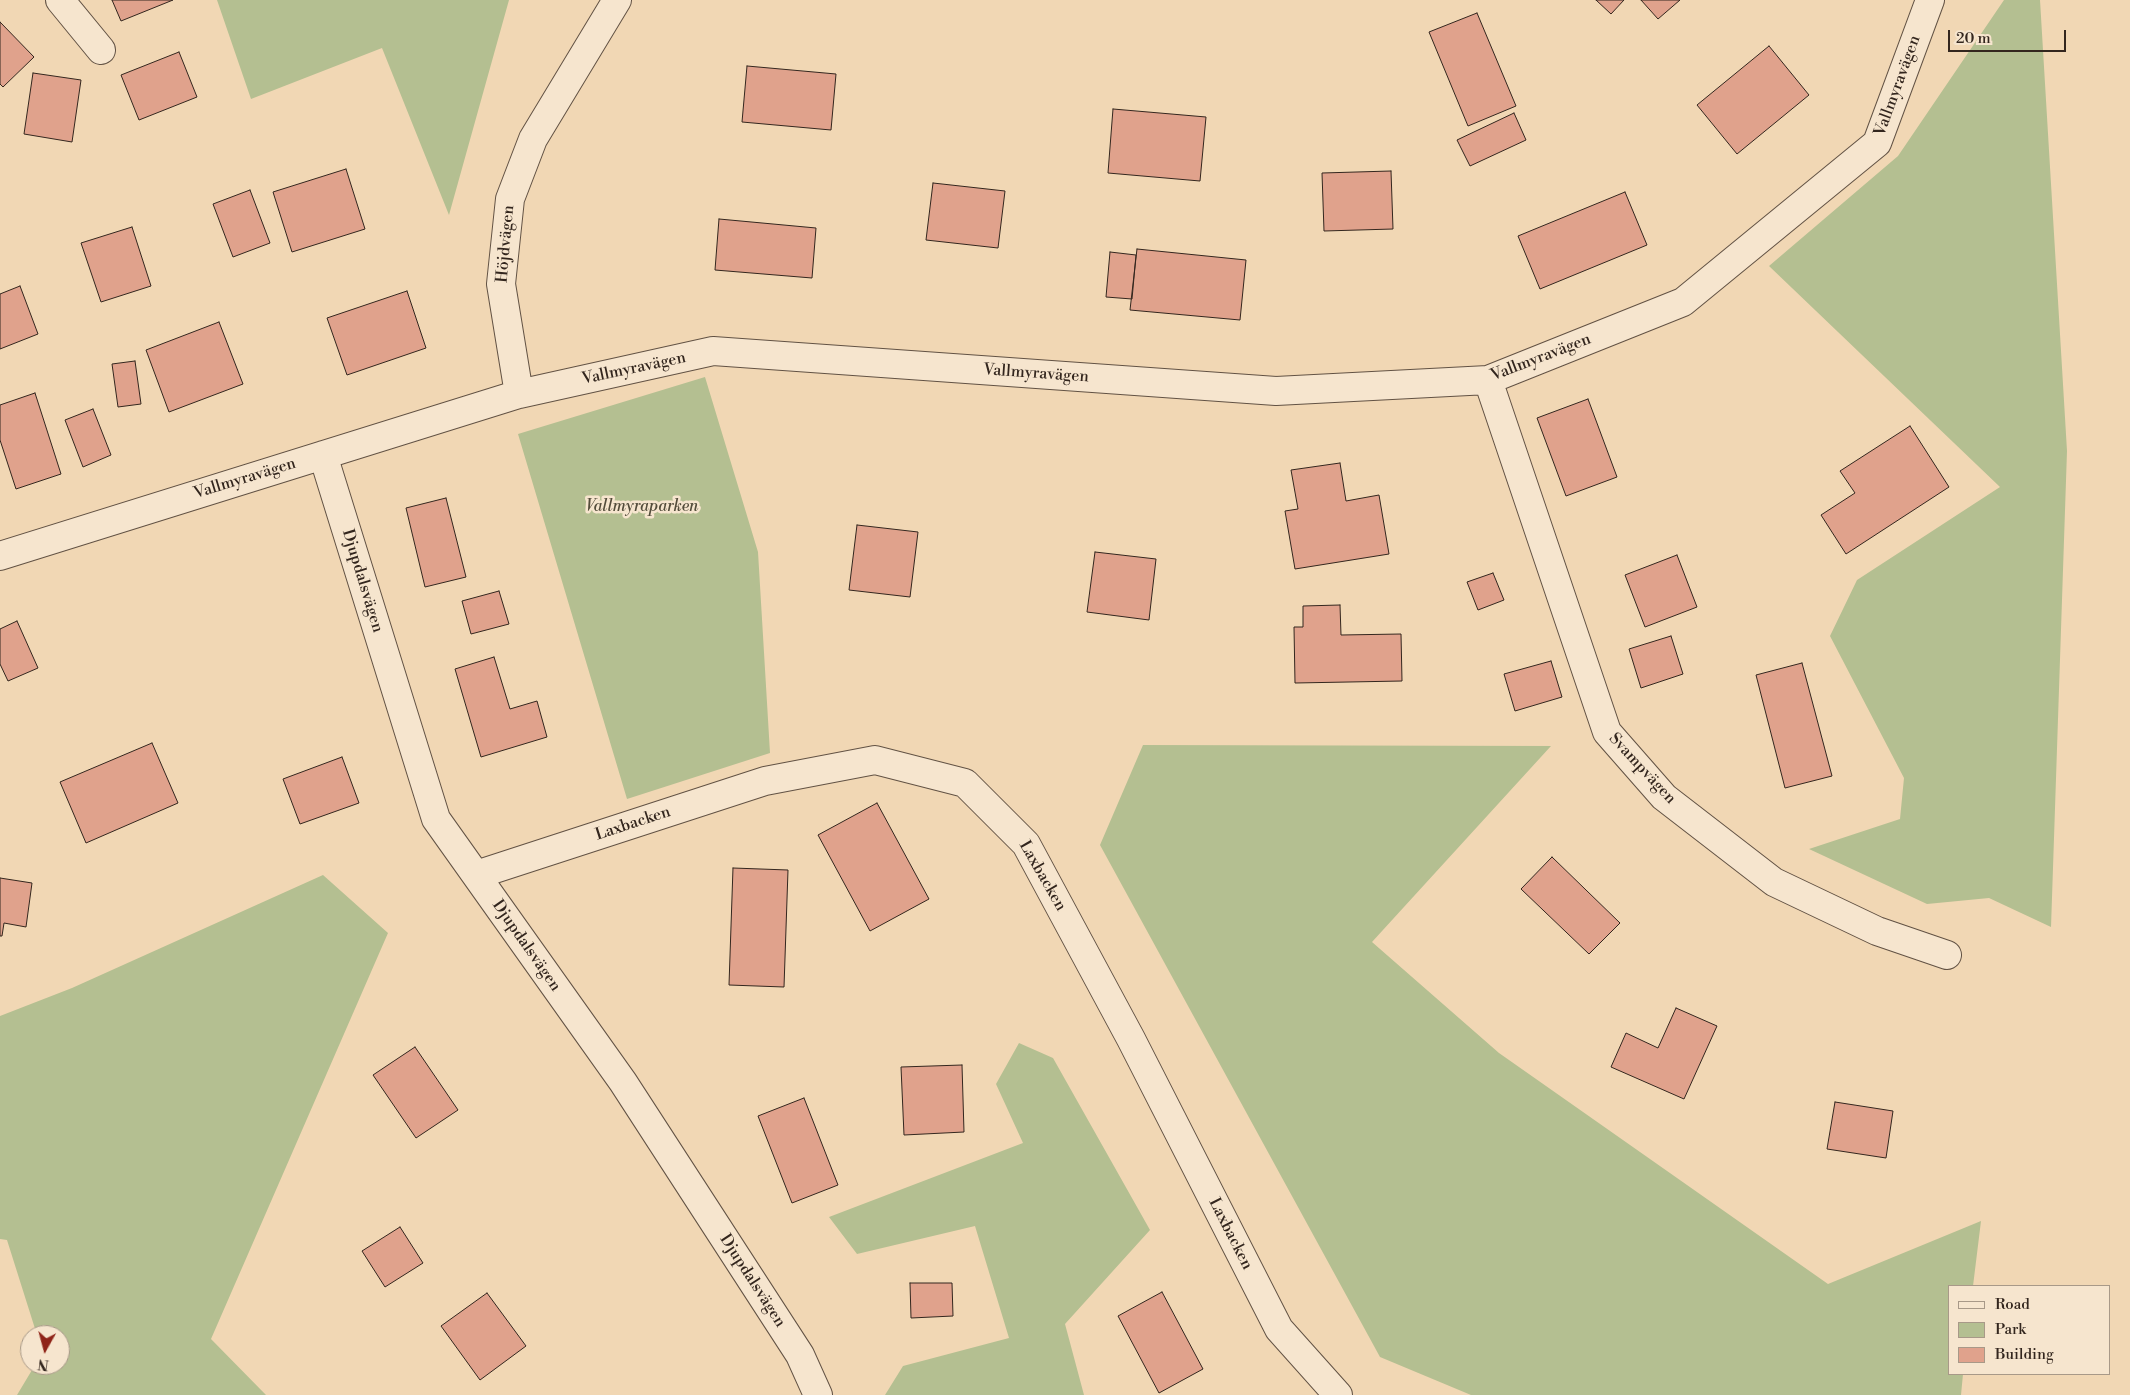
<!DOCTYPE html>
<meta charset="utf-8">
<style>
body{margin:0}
#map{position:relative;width:2130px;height:1395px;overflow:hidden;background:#f1d7b4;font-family:"Libre Bodoni",serif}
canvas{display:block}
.legend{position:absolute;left:1948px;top:1285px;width:162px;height:90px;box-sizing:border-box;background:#f6e5ce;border:1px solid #a89988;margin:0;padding:6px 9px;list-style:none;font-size:15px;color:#33261e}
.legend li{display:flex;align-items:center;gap:10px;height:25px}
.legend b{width:25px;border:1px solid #a89988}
.north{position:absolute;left:20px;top:1325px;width:50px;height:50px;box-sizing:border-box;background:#f6e5ce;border:1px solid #a89988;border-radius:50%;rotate:187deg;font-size:14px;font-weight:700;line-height:20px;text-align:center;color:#33261e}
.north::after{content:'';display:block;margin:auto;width:18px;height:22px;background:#8f2418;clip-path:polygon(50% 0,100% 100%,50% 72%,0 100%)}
.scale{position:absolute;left:1948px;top:30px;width:118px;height:22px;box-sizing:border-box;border:2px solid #33261e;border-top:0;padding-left:6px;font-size:15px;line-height:18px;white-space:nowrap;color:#33261e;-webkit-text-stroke:4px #f6e5ce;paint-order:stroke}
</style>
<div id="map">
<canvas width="2130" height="1395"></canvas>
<ul class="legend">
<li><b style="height:6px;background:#f6e5ce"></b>Road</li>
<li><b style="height:14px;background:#b4bf91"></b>Park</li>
<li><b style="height:14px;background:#e0a28c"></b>Building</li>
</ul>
<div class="north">N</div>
<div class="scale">20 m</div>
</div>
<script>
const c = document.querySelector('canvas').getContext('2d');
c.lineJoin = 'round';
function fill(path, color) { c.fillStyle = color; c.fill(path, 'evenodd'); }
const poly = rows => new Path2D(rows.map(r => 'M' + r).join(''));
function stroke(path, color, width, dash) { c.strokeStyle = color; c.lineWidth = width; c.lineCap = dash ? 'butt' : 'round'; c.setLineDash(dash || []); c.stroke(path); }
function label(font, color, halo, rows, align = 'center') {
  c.font = font + ' "Libre Bodoni",serif'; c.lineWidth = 5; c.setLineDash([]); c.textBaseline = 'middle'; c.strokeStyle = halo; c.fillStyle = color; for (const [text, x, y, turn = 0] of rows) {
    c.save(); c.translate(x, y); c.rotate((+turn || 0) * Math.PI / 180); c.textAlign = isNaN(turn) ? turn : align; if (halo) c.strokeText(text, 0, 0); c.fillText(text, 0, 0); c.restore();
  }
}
fill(poly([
 [217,0,509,0,449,215,382,48,251,99],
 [2004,0,2040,0,2067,451,2051,927,1989,898,1927,904,1809,849,1900,819,1904,778,1830,636,1857,580,2000,487,1769,266,1898,156],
 [705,377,758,552,770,753,627,799,518,434],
 [1143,745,1551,746,1372,942,1499,1053,1828,1284,1981,1221,1973,1286,1949,1286,1949,1374,1963,1374,1961,1395,1471,1395,1380,1357,1100,845],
 [323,875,388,933,211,1339,266,1395,17,1395,35,1365,60,1365,60,1335,37,1335,7,1240,0,1239,0,1016,72,988],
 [1019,1043,1053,1058,1150,1230,1065,1324,1084,1395,885,1395,903,1366,1009,1338,975,1226,857,1254,829,1217,1023,1143,996,1084]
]), '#b4bf91');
const building = poly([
 [112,0,173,0,121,21,112,0],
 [1596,0,1624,0,1611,14,1596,0],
 [1641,0,1680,0,1658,19,1641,0],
 [1477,13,1516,106,1468,126,1429,32,1477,13],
 [0,22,34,57,3,87,0,84,0,22],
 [1769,46,1809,95,1737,154,1697,105,1769,46],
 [179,52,197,97,139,120,121,75,179,52],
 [747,66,836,74,831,130,742,122,747,66],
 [33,73,81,80,72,142,24,134,33,73],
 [1113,109,1206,117,1200,181,1108,173,1113,109],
 [1514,113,1526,140,1470,166,1457,140,1514,113],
 [346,169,365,229,292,252,273,192,346,169],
 [1391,171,1393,229,1324,231,1322,173,1391,171],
 [933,183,1005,191,998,248,926,240,933,183],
 [250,190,270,243,233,257,213,204,250,190],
 [1625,192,1647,245,1540,289,1518,236,1625,192],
 [719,219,816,228,812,278,715,270,719,219],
 [132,227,151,286,101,302,81,243,132,227],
 [1137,249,1246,260,1240,320,1130,310,1137,249],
 [1110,252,1136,255,1132,299,1106,297,1110,252],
 [20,286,38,334,0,349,0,294,20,286],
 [407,291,426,348,347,375,327,318,407,291],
 [219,322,243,384,169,412,146,350,219,322],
 [135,361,141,404,118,407,112,364,135,361],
 [35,393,61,474,16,489,0,440,0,405,35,393],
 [1588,399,1617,477,1566,496,1537,418,1588,399],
 [93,409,111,455,83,467,65,420,93,409],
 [1910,426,1949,487,1846,554,1821,515,1855,493,1840,471,1910,426],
 [1340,463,1346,501,1379,495,1389,554,1295,569,1285,511,1298,509,1291,470,1340,463],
 [446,498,466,577,425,587,406,508,446,498],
 [857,525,918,532,910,597,849,590,857,525],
 [1095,552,1156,559,1149,620,1087,612,1095,552],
 [1677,555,1697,607,1645,627,1625,575,1677,555],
 [1493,573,1504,600,1478,610,1467,582,1493,573],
 [499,591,509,624,471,634,462,601,499,591],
 [1340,605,1341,635,1401,634,1402,681,1295,683,1294,627,1303,627,1303,606,1340,605],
 [17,621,38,668,8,681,0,664,0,629,17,621],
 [1671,636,1683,674,1641,688,1629,649,1671,636],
 [494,657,510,709,537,701,547,737,481,757,455,669,494,657],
 [1551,661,1562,697,1515,711,1504,674,1551,661],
 [1802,663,1832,776,1785,788,1756,675,1802,663],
 [152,743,178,803,86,843,60,782,152,743],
 [342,757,359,803,300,824,283,779,342,757],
 [877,803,929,899,870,931,818,835,877,803],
 [1552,857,1620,923,1589,954,1521,889,1552,857],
 [733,868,788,870,784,987,729,985,733,868],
 [0,878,32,883,26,927,4,923,2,936,0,936,0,878],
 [1676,1008,1717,1026,1684,1099,1611,1067,1626,1033,1658,1048,1676,1008],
 [415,1047,458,1110,416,1138,373,1075,415,1047],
 [962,1065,964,1132,904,1135,901,1067,962,1065],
 [804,1098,838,1185,792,1203,758,1116,804,1098],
 [1835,1102,1893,1111,1886,1158,1827,1149,1835,1102],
 [400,1227,423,1263,385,1287,362,1251,400,1227],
 [910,1283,952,1283,953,1316,911,1318,910,1283],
 [1162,1292,1203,1369,1159,1393,1118,1316,1162,1292],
 [487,1293,526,1346,480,1380,441,1326,487,1293]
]);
fill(building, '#e0a28c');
stroke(building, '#33261e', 1);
const minor = poly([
 [60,0,101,50],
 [1488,380,1607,732,1664,797,1774,882,1877,931,1947,955],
 [519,394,501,284,510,199,533,139,617,0],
 [323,455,436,819,623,1082,800,1355,818,1395],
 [0,556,519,394,713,351,1276,391,1488,380,1683,302,1877,143,1930,0],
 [476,875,765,781,875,760,965,783,1026,844,1131,1039,1279,1329,1338,1395]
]);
stroke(minor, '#625244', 30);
stroke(minor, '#f6e5ce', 28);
label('16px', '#33261e', '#f6e5ce', [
 ["Vallmyravägen",1898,86,-70],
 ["Höjdvägen",506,244,-85],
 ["Vallmyravägen",1541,358,-21],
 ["Vallmyravägen",634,369,-12],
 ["Vallmyravägen",1036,374,4],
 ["Vallmyravägen",245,479,-17],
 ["Djupdalsvägen",362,581,73],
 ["Svampvägen",1642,769,47],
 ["Laxbacken",633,824,-18],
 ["Laxbacken",1042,876,60],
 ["Djupdalsvägen",526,946,55],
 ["Laxbacken",1230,1234,63],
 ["Djupdalsvägen",752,1281,57]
]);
label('italic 16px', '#534c3b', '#f6e5ce', [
 ["Vallmyraparken",642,507]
]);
</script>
